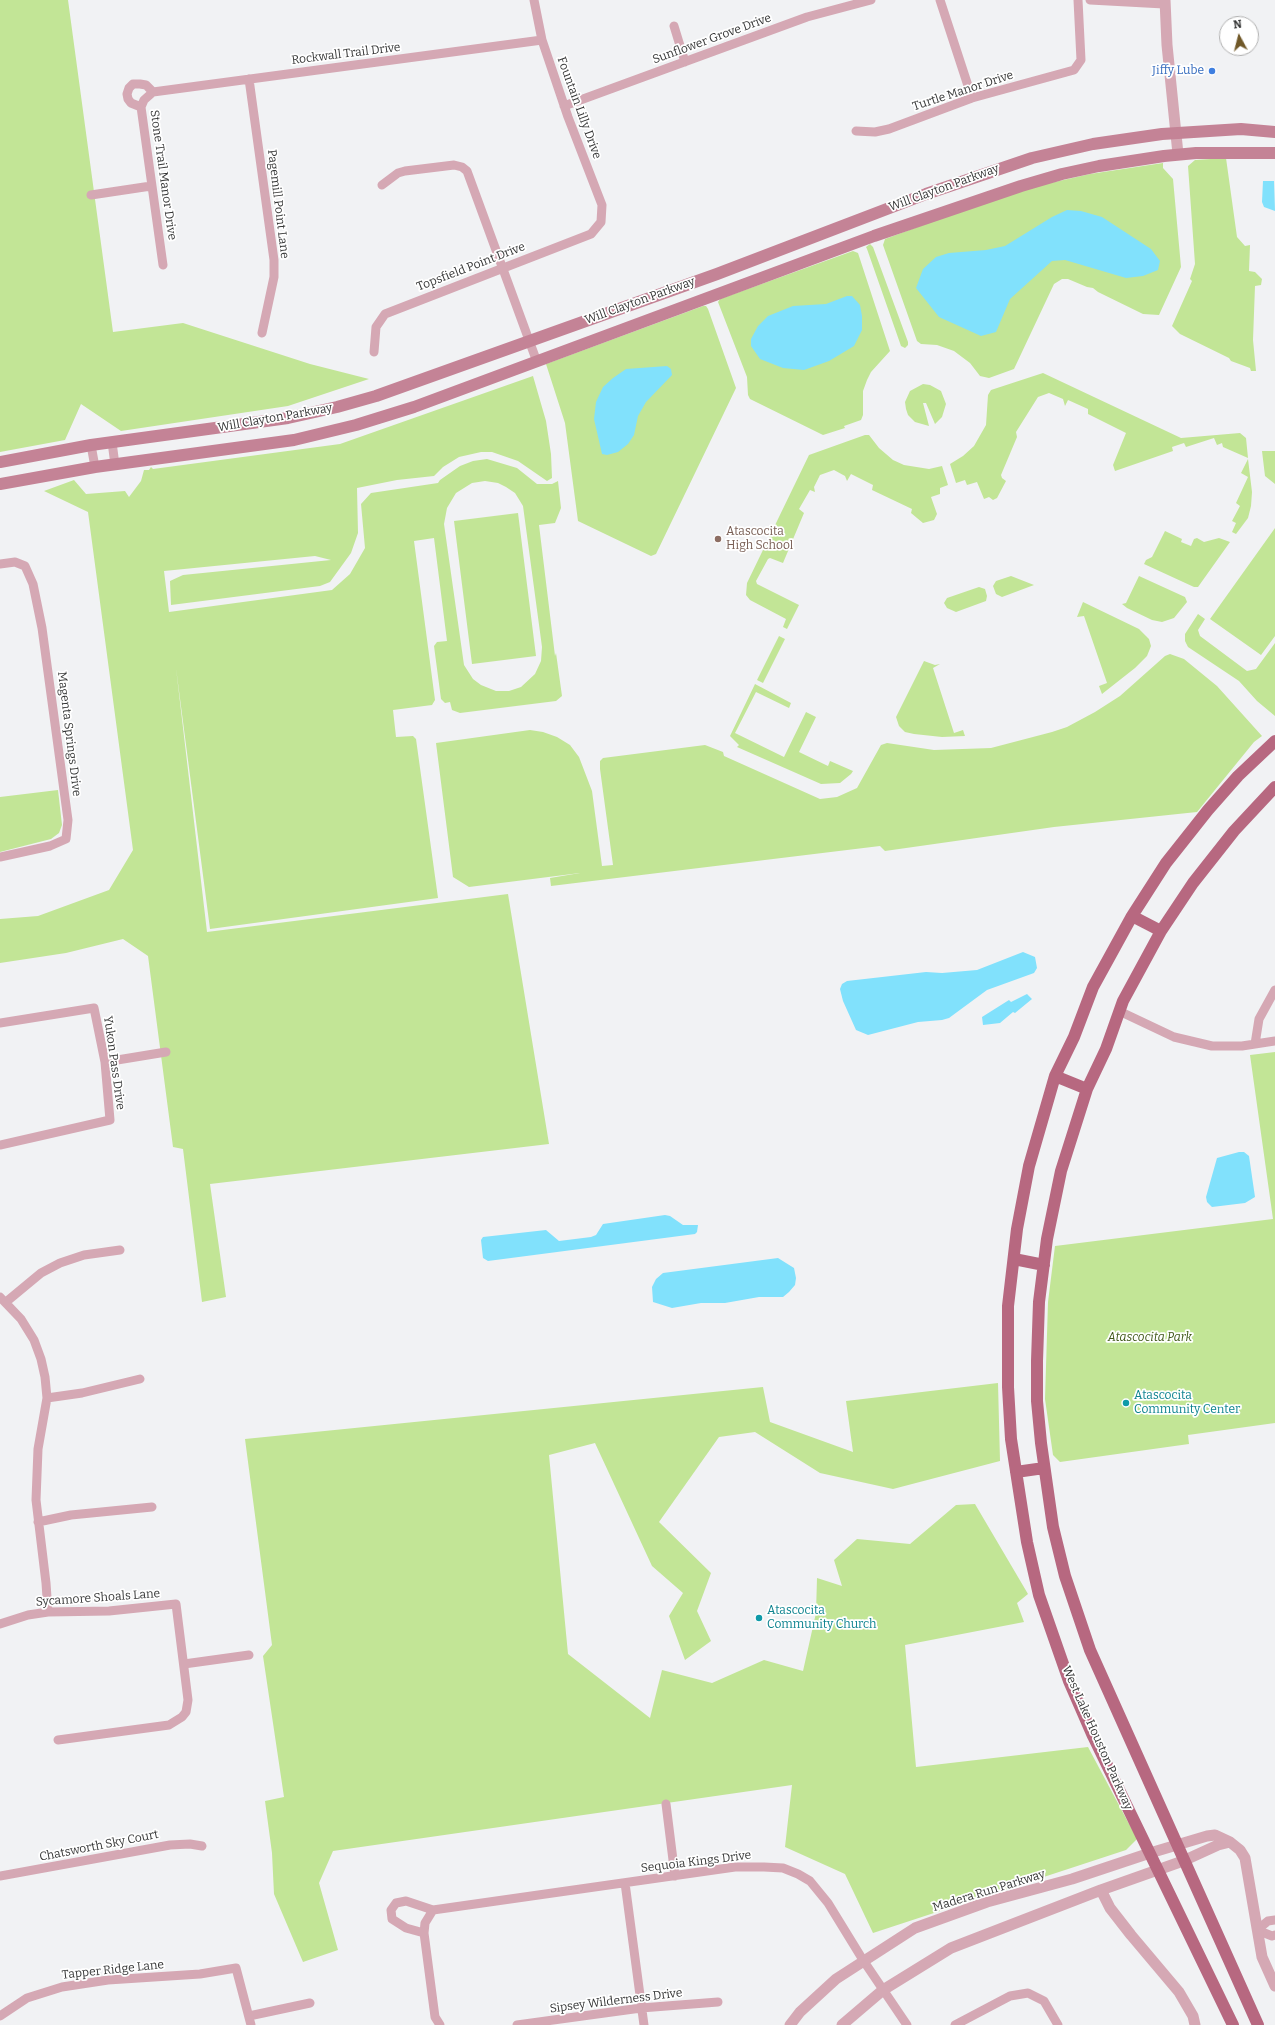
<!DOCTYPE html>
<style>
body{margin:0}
#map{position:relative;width:1275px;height:2025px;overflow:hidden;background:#f1f2f4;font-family:Bitter,serif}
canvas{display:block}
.north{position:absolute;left:1219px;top:16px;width:40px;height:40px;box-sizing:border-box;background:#fff;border:1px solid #afafaf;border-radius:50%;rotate:353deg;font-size:11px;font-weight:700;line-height:16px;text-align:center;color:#363737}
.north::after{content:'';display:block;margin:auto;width:14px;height:18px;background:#705828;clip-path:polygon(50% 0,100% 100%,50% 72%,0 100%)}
</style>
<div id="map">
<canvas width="1275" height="2025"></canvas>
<div class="north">N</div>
</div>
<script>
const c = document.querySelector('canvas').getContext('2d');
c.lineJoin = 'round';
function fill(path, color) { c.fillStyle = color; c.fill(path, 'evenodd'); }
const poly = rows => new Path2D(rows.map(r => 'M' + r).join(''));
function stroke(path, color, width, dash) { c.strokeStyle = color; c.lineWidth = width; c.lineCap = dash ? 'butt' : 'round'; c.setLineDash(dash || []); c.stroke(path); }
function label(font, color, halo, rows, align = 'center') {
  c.font = font + ' Bitter,serif'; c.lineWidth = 3.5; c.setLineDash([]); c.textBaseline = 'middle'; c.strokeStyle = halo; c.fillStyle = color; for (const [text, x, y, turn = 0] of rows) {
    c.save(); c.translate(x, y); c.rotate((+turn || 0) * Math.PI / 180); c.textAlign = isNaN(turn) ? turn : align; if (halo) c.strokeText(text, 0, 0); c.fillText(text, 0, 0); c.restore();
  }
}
fill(poly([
 [0,0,68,0,113,332,183,323,310,364,369,379,288,406,121,431,81,404,65,440,0,452],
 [1226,158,1237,237,1245,246,1250,245,1249,271,1255,272,1262,279,1261,285,1255,286,1253,340,1256,371,1251,371,1250,368,1231,361,1229,358,1180,334,1172,326,1192,281,1190,279,1195,264,1188,166,1195,160],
 [1163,163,1163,168,1173,179,1181,267,1159,315,1143,314,1098,292,1093,288,1087,287,1068,279,1062,279,1054,284,1014,369,989,378,980,376,970,363,954,351,937,345,921,344,917,341,883,245,885,239,1015,191,1090,174],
 [870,244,873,247,908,342,908,345,905,348,901,346,867,249,866,247],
 [853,251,858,253,890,351,871,372,867,380,863,391,863,415,861,420,844,426,845,428,823,435,750,399,748,395,747,377,718,302,720,299],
 [703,306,706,306,708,309,736,388,656,554,651,556,578,521,565,423,546,364],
 [1043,373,1181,438,1240,433,1246,438,1248,458,1223,447,1222,443,1217,445,1214,438,1186,447,1184,443,1172,447,1173,451,1115,471,1113,465,1126,433,1088,414,1088,409,1068,400,1065,406,1063,399,1049,393,1038,397,1016,432,1017,437,1001,475,1002,478,1006,481,997,498,993,500,989,497,984,499,977,482,967,485,965,480,956,483,950,464,963,456,974,446,986,425,988,395,991,390],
 [533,376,546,421,551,454,552,478,547,481,518,461,492,452,481,452,459,457,443,467,434,476,397,480,357,488,358,533,351,553,330,582,320,586,171,605,170,581,183,575,331,560,315,556,164,571,169,612,332,590,350,574,365,548,361,504,371,493,438,483,440,480,460,466,473,461,487,459,517,468,537,484,552,484,558,481,561,508,555,523,539,525,555,656,556,653,562,696,556,701,460,713,452,710,450,702,445,703,441,699,434,646,437,642,447,641,434,538,414,541,435,700,432,705,393,710,396,737,413,736,416,739,438,898,210,929,176,668,207,932,508,894,549,1144,210,1184,226,1297,202,1302,183,1149,173,1147,148,956,123,939,66,953,0,963,0,919,38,916,109,890,133,850,88,512,44,491,74,480,86,494,125,491,129,497,141,481,144,470,149,470,151,467,153,469,340,444],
 [485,481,498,483,506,487,515,493,523,506,542,647,541,661,535,674,521,687,509,691,496,691,481,685,473,679,464,665,444,524,447,508,456,493,472,483],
 [923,384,930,385,941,391,946,404,942,417,935,424,926,403,923,403,929,426,915,422,908,415,906,409,905,402,910,391],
 [865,435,869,435,879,448,893,460,904,465,929,469,942,466,948,485,940,488,940,494,931,497,937,514,934,520,923,523,911,513,912,509,872,490,873,485,851,474,847,481,845,476,834,470,820,475,814,487,815,492,810,490,799,509,804,513,783,563,770,558,768,559,756,581,757,584,799,605,787,629,783,627,786,619,750,600,746,595,747,583,809,455],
 [1262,451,1275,451,1275,484,1265,476],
 [1248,459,1252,492,1251,506,1248,518,1236,534,1232,532,1236,523,1232,521,1240,506,1236,503,1248,477,1241,473],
 [518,513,536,656,472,664,454,521],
 [1275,528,1275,636,1261,655,1210,619],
 [1165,531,1182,539,1181,542,1191,546,1194,539,1197,538,1204,542,1219,538,1230,542,1198,587,1194,587,1144,564,1146,560,1152,557],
 [1011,576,1034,585,1002,597,996,594,993,586,996,581],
 [1139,576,1185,597,1187,602,1174,618,1162,622,1152,620,1127,608,1122,604,1126,603],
 [979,587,985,589,987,596,986,601,956,612,947,608,944,603,947,598],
 [1083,602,1139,629,1149,639,1151,646,1147,656,1135,668,1102,694,1099,686,1107,683,1084,616,1077,617],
 [1198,614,1205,619,1198,630,1200,636,1247,671,1256,669,1275,643,1275,716,1257,701,1239,681,1188,647,1185,641,1185,634],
 [779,636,785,639,763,683,757,680],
 [1170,654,1184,659,1217,686,1262,736,1254,742,1197,812,1054,827,885,851,880,846,551,886,550,878,580,873,469,887,453,877,436,743,530,730,543,732,557,737,570,745,579,757,592,791,602,866,613,865,600,769,600,761,603,758,705,745,723,752,724,756,820,799,837,797,857,788,881,745,887,743,934,750,991,748,1052,732,1067,727,1095,712,1120,696,1165,656],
 [924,661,935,665,940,664,933,668,954,733,963,730,965,736,942,737,914,734,905,732,899,726,896,717],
 [755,684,791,703,789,708,756,692,735,733,784,757,806,712,816,717,799,752,828,766,830,761,853,771,851,774,840,783,821,784,737,747,739,745,730,736],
 [58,790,62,825,59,833,51,839,0,852,0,797],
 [1275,1052,1275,1423,1188,1435,1189,1444,1060,1462,1053,1455,1045,1399,1048,1302,1055,1246,1273,1219,1250,1055],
 [998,1383,1000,1461,893,1489,820,1473,755,1432,719,1437,659,1522,711,1573,697,1611,711,1641,685,1660,669,1616,683,1593,652,1566,595,1443,549,1455,568,1654,650,1718,662,1670,712,1683,764,1660,803,1671,816,1613,817,1578,842,1586,834,1560,857,1539,910,1544,956,1505,975,1504,1028,1594,1017,1603,1024,1622,905,1645,916,1767,1088,1747,1137,1839,1126,1850,873,1933,845,1874,785,1847,792,1785,333,1851,319,1883,338,1950,303,1962,274,1894,272,1853,265,1801,284,1797,263,1656,272,1645,245,1439,763,1387,770,1422,853,1452,846,1401]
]), '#c2e596');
fill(poly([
 [1263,181,1274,181,1275,211,1264,207,1262,202],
 [1067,210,1081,211,1102,217,1151,249,1160,261,1158,270,1143,276,1126,278,1065,260,1052,261,1010,299,996,332,981,336,939,317,916,288,923,269,936,257,949,253,986,250,1005,246,1052,217],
 [847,296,852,296,860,305,862,316,862,330,854,346,829,361,804,370,783,368,760,359,751,346,751,339,758,326,768,316,793,306,826,304],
 [667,366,671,369,672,375,646,402,638,416,634,435,628,444,618,452,607,455,602,454,594,419,596,402,603,387,613,378,626,369],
 [1023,952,1035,957,1037,968,1034,973,987,990,949,1018,942,1020,918,1022,868,1035,856,1030,843,1001,840,989,842,984,847,981,926,972,942,973,977,970],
 [1027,994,1032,999,1015,1013,1013,1012,1000,1023,983,1025,982,1017,1009,1000,1011,1002],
 [1239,1152,1244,1152,1249,1156,1255,1197,1245,1203,1212,1207,1207,1202,1206,1197,1217,1158],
 [665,1215,670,1216,683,1225,698,1225,697,1232,695,1234,488,1261,483,1258,481,1240,483,1237,546,1230,559,1241,591,1237,596,1235,603,1224],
 [778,1258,794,1268,796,1278,795,1285,789,1292,783,1297,759,1297,725,1303,701,1303,672,1308,653,1302,652,1287,656,1279,663,1273]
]), '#81e1fc');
stroke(poly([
 [940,0,972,98],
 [1090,0,1164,4],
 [674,26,685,62],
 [249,79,274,260,274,277,262,333],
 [564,106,807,17,871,0],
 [141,107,131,103,128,99,127,94,129,88,133,84,140,84,146,85,153,92],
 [856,131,875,132,889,129,972,98,1074,70,1081,60,1078,0],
 [382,185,398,173,405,171,454,165,462,167,467,171,537,362],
 [91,195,151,186],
 [163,265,141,107,144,100,153,92,542,40],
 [374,352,376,327,385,314,591,234,601,222,602,205,568,117,542,40,534,0],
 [112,442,115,465],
 [91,445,95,467],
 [0,564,15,562,25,566,33,584,42,628,68,820,66,839,50,846,0,857],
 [1119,1011,1174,1037,1212,1046,1242,1046,1275,1041],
 [0,1023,94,1008,105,1062,110,1120,0,1145],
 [1255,1044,1259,1019,1275,990],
 [105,1062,166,1052],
 [0,1297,21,1319,34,1340,41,1359,45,1377,47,1398,38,1449,36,1500,46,1583,48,1612],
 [6,1302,41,1273,60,1263,84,1255,120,1250],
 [47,1398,82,1393,140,1379],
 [38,1522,71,1515,152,1507],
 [0,1624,28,1615,48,1612,109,1611,176,1604,188,1700,186,1712,182,1717,169,1725,58,1740],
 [184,1664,249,1655],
 [666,1804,675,1876],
 [0,1876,170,1845,190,1844,202,1846],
 [625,1883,644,2025],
 [1275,1920,1268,1921,1257,1930,1272,1936,1275,1935],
 [424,1933,406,1928,392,1919,391,1910,396,1903,406,1901,433,1910],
 [0,2016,27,1998,62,1987,108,1980,200,1974,236,1968,251,2025],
 [249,2016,310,2003],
 [440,2025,435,2017,424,1933,425,1923,433,1910,735,1867,764,1867,783,1868,798,1874,810,1881,828,1903,863,1960,907,2025],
 [517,2025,641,2008,718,2002],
 [955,2025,1010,1996,1028,1993,1044,2001,1058,2025]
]), '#d5a8b4', 9);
stroke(poly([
 [1165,0,1167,45,1178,154],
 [1101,1890,1110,1908,1131,1935,1179,1992,1193,2016,1195,2025],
 [790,2025,800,2012,836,1979,915,1928,987,1902,1072,1879,1150,1853,1207,1836,1215,1835,1230,1842,1240,1850,1245,1858,1262,1957,1275,1986],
 [842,2025,883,1990,951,1948,1101,1890,1183,1861,1218,1845,1230,1842]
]), '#d5a8b4', 11);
stroke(poly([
 [0,462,91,445,288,418,337,407,376,396,717,274,926,194,1032,158,1093,144,1162,134,1241,129,1275,132],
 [0,484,95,467,294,440,356,425,414,407,874,236,1021,186,1062,174,1099,166,1164,156,1196,153,1275,153]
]), '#c48396', 12);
stroke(poly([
 [1132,916,1161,931],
 [1055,1076,1087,1089],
 [1014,1259,1044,1265],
 [1016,1472,1044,1468],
 [1233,2025,1093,1736,1069,1681,1039,1595,1027,1542,1011,1439,1008,1387,1008,1306,1017,1229,1029,1166,1055,1076,1074,1037,1093,987,1132,916,1166,863,1208,810,1238,776,1275,741],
 [1258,2025,1090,1650,1065,1576,1053,1527,1041,1443,1037,1401,1037,1361,1039,1302,1047,1239,1061,1171,1087,1089,1106,1049,1123,1001,1161,931,1193,883,1234,831,1275,787]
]), '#b76880', 12);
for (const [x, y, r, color] of [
 [1212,71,4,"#3f7fe0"],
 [718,539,4,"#8d6e63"],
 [1126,1403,4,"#0f9aa8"],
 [759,1618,4,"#0f9aa8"]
]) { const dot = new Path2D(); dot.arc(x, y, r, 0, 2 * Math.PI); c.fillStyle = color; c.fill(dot); stroke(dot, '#fff', 1.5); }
label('12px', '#363737', '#fff', [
 ["Sunflower Grove Drive",712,39,-20],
 ["Rockwall Trail Drive",346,54,-7],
 ["Turtle Manor Drive",963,91,-18],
 ["Fountain Lilly Drive",579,108,70],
 ["Stone Trail Manor Drive",163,175,82],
 ["Will Clayton Parkway",944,188,-20],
 ["Pagemill Point Lane",278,204,83],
 ["Topsfield Point Drive",471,267,-21],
 ["Will Clayton Parkway",640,301,-20],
 ["Will Clayton Parkway",275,418,-10],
 ["Magenta Springs Drive",69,734,83],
 ["Yukon Pass Drive",114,1063,82],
 ["Sycamore Shoals Lane",98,1598,-4],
 ["West Lake Houston Parkway",1097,1738,66],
 ["Chatsworth Sky Court",99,1846,-11],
 ["Sequoia Kings Drive",696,1862,-7],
 ["Madera Run Parkway",989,1891,-17],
 ["Tapper Ridge Lane",113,1970,-6],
 ["Sipsey Wilderness Drive",616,2001,-7]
]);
label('12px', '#366cbe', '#fff', [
 ["Jiffy Lube",1204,71]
], 'right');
label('12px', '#785e54', '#fff', [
 ["Atascocita",726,532],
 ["High School",726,546]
], 'left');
label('italic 12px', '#40581a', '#fff', [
 ["Atascocita Park",1150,1338]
]);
label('12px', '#0d838f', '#fff', [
 ["Atascocita",1134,1396],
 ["Community Center",1134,1410],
 ["Atascocita",767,1611],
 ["Community Church",767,1625]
], 'left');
</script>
